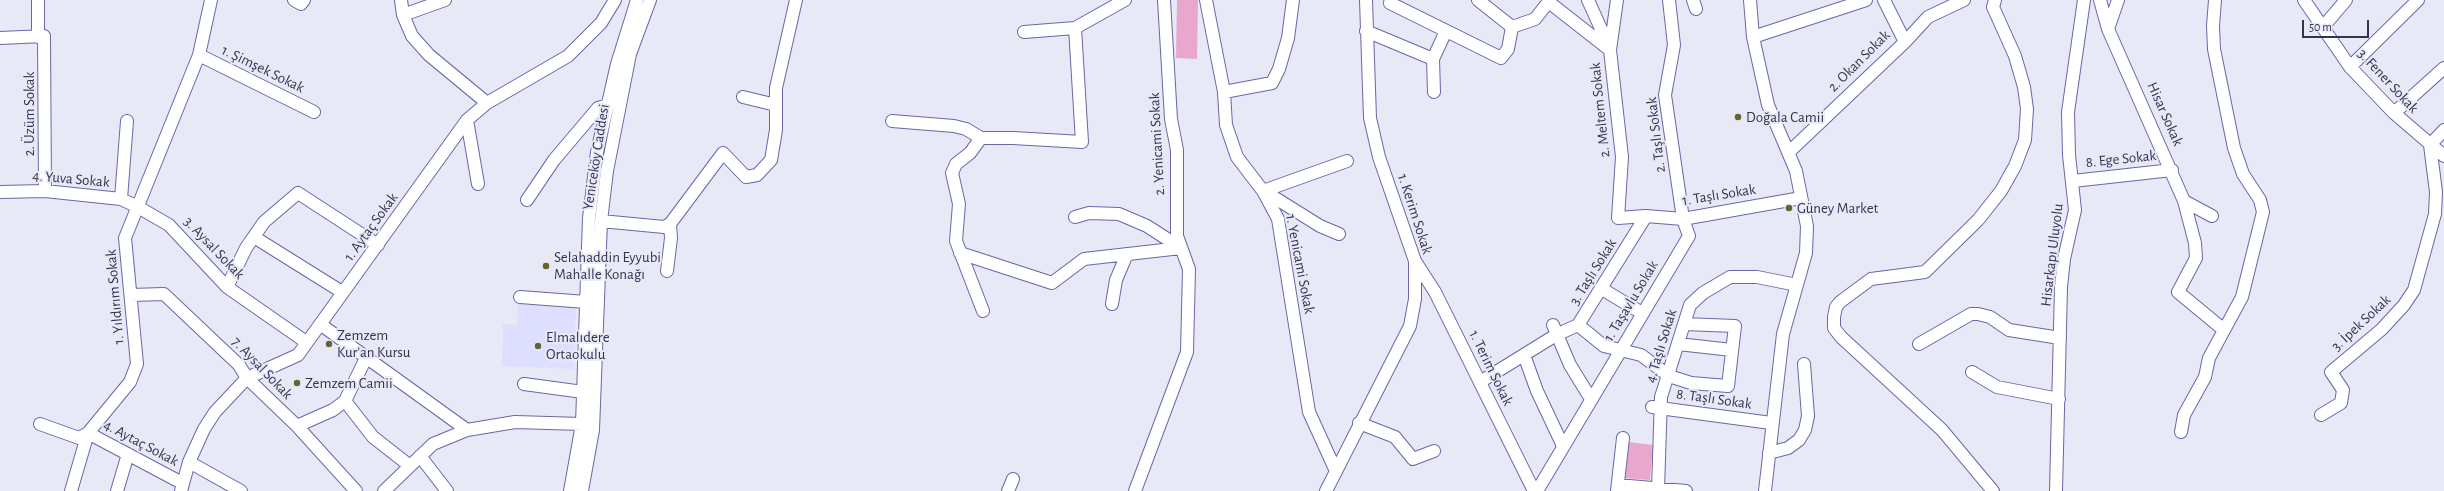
<!DOCTYPE html>
<meta charset="utf-8">
<style>
body{margin:0}
#map{position:relative;width:2444px;height:491px;overflow:hidden;background:#e8e9f7;font-family:"Alegreya Sans",sans-serif}
canvas{display:block}
.scale{position:absolute;left:2302px;top:20px;width:67px;height:18px;box-sizing:border-box;border:2px solid #34334f;border-top:0;padding-left:5px;font-size:12px;line-height:14px;white-space:nowrap;color:#34334f;-webkit-text-stroke:3px #e8e9f7;paint-order:stroke}
</style>
<div id="map">
<canvas width="2444" height="491"></canvas>
<div class="scale">50 m</div>
</div>
<script>
const c = document.querySelector('canvas').getContext('2d');
c.lineJoin = 'round';
function fill(path, color) { c.fillStyle = color; c.fill(path, 'evenodd'); }
const poly = rows => new Path2D(rows.map(r => 'M' + r).join(''));
function stroke(path, color, width, dash) { c.strokeStyle = color; c.lineWidth = width; c.lineCap = dash ? 'butt' : 'round'; c.setLineDash(dash || []); c.stroke(path); }
function label(font, color, halo, rows, align = 'center') {
  c.font = font + ' "Alegreya Sans",sans-serif'; c.lineWidth = 4; c.setLineDash([]); c.textBaseline = 'middle'; c.strokeStyle = halo; c.fillStyle = color; for (const [text, x, y, turn = 0] of rows) {
    c.save(); c.translate(x, y); c.rotate((+turn || 0) * Math.PI / 180); c.textAlign = isNaN(turn) ? turn : align; if (halo) c.strokeText(text, 0, 0); c.fillText(text, 0, 0); c.restore();
  }
}
fill(poly([
 [518,300,524,303,576,308,574,369,502,366,503,324,517,325]
]), '#dedffe');
fill(poly([
 [1177,0,1198,0,1197,59,1176,58],
 [1629,442,1653,445,1650,480,1625,478]
]), '#eaa7cd');
const minor = poly([
 [294,0,301,4,304,0],
 [401,0,403,15,412,36,429,55,487,103],
 [1206,0,1224,92,1226,125,1237,157,1263,191,1278,219,1309,412,1335,469],
 [1391,0,1390,3,1501,58,1508,49,1512,27],
 [1478,0,1512,27],
 [1588,0,1610,49],
 [1617,0,1610,50,1622,157,1618,218,1646,216,1683,219,1801,198],
 [1693,0,1696,9],
 [1750,0,1753,37,1768,105,1796,171,1807,226,1806,253,1783,334,1765,491],
 [2100,0,2108,29,2184,201,2195,243,2196,258,2178,292,2224,330],
 [2304,0,2350,67,2394,113,2444,156],
 [1550,3,1610,50],
 [403,15,445,0],
 [1512,27,1535,19,1550,0],
 [2323,27,2346,0],
 [2108,29,2118,0],
 [1366,31,1433,59],
 [1024,32,1075,28,1125,0],
 [38,37,38,0],
 [1753,37,1866,0],
 [0,38,44,36,45,191],
 [1905,42,1928,17,1964,0],
 [199,55,314,112],
 [2350,67,2418,0],
 [1224,92,1272,83,1279,69,1288,38,1293,0],
 [1434,92,1433,59,1446,31],
 [743,97,776,105],
 [2394,113,2444,68],
 [467,120,478,184],
 [892,121,954,126,966,129,981,138,970,153,956,164,952,173,959,204,956,241,983,311],
 [981,138,1013,138,1082,142,1075,28],
 [1789,152,1905,42,1884,0],
 [2073,181,2172,170],
 [1263,191,1347,161],
 [1264,191,1320,226,1339,234],
 [0,192,45,191,121,199,138,207,169,225,227,287,306,342],
 [121,199,127,121],
 [527,200,554,160,598,108,608,105],
 [2184,201,2212,216],
 [1075,217,1089,213,1119,214,1147,226,1181,248],
 [601,221,664,227,670,224,723,153,746,177,757,175,771,160,776,130,776,88,796,0],
 [254,237,342,292],
 [960,253,1052,283,1084,259,1181,248],
 [1415,261,1435,292,1534,491],
 [667,271,671,238,670,224],
 [227,287,246,248,264,222,298,193,378,245],
 [1602,289,1642,313],
 [131,295,164,294,239,365,247,378,297,426,356,491],
 [520,297,586,302],
 [1112,304,1116,280,1127,254],
 [320,324,467,430],
 [1553,325,1570,365,1591,399],
 [1578,325,1604,346,1641,355,1669,376,1691,383,1728,386,1735,326,1684,324],
 [1678,344,1732,350],
 [1919,344,1971,314,1978,314,1990,317,2009,330,2060,338],
 [1524,355,1537,391,1563,446],
 [1972,372,1997,387,2059,399],
 [1480,382,1556,335,1578,325,1646,216],
 [524,384,583,392],
 [345,401,373,437,410,466],
 [1652,407,1771,423],
 [2321,415,2341,403,2343,390,2331,372,2382,329,2404,305,2414,290,2435,214,2436,192,2430,145,2444,130],
 [1359,423,1395,437,1413,459,1434,451],
 [40,424,79,438,88,433,182,483],
 [297,426,333,410,345,401,366,358],
 [2181,432,2184,415,2205,377,2209,358,2242,297,2263,212,2260,200,2243,174,2234,148,2214,49,2213,26,2215,0],
 [1769,453,1788,448,1799,440,1805,430,1808,416,1804,364],
 [420,456,447,491],
 [189,462,241,491],
 [1618,485,1686,491],
 [1658,489,1661,397,1690,305,1703,293,1730,277,1757,277,1797,285],
 [71,491,88,433,130,382,137,364,125,238,199,55,211,0],
 [117,491,128,454],
 [181,491,189,462,204,429,215,412,247,378,298,355,467,120,487,103,568,56,601,23,615,0],
 [384,491,433,444,467,430,515,422,582,424],
 [570,491,582,424,589,218,597,152,617,64,637,0],
 [582,491,593,430,601,221,607,171,630,54,650,0],
 [1008,491,1013,479],
 [1135,491,1187,352,1189,269,1177,236,1177,150,1171,119,1164,0],
 [1326,491,1410,326,1415,299,1415,261,1379,157,1370,118,1366,0],
 [1537,491,1689,236,1683,219,1665,95,1674,45,1669,0],
 [1617,491,1623,438],
 [1993,491,1942,430,1841,337,1834,328,1834,317,1836,307,1840,302,1871,279,1925,272,1978,220,2001,191,2015,166,2025,140,2027,109,2024,87,2015,56,1993,7,1995,0],
 [2056,491,2061,287,2064,259,2075,210,2069,155,2068,112,2084,0]
]);
stroke(minor, '#6967a6', 14);
stroke(minor, '#fff', 12);
for (const [x, y, r, color] of [
 [1738,117,4,"#676330"],
 [1789,208,4,"#676330"],
 [546,266,4,"#676330"],
 [329,344,4,"#676330"],
 [538,346,4,"#676330"],
 [297,383,4,"#676330"]
]) { const dot = new Path2D(); dot.arc(x, y, r, 0, 2 * Math.PI); c.fillStyle = color; c.fill(dot); stroke(dot, '#e8e9f7', 1.5); }
label('15px', '#34334f', '#e8e9f7', [
 ["2. Okan Sokak",1859,61,-45],
 ["1. Şimşek Sokak",263,69,26],
 ["3. Fener Sokak",2388,81,47],
 ["2. Meltem Sokak",1600,110,-96],
 ["2. Üzüm Sokak",29,114,-90],
 ["Hisar Sokak",2165,114,66],
 ["2. Taşlı Sokak",1656,135,-97],
 ["2. Yenicami Sokak",1157,144,-93],
 ["Yeniceköy Caddesi",596,157,-81],
 ["8. Ege Sokak",2121,159,-6],
 ["4. Yuva Sokak",71,179,5],
 ["1. Taşlı Sokak",1719,195,-9],
 ["1. Kerim Sokak",1415,214,72],
 ["1. Aytaç Sokak",371,227,-54],
 ["3. Aysal Sokak",214,248,46],
 ["Hisarkapı Uluyolu",2052,255,-83],
 ["1. Yenicami Sokak",1300,264,79],
 ["3. Taşlı Sokak",1593,272,-58],
 ["1. Yıldırım Sokak",115,297,-95],
 ["1. Taşavlu Sokak",1631,301,-59],
 ["3. İpek Sokak",2361,323,-43],
 ["4. Taşlı Sokak",1661,346,-73],
 ["7. Aysal Sokak",262,368,46],
 ["1. Terim Sokak",1491,368,64],
 ["8. Taşlı Sokak",1714,399,8],
 ["4. Aytaç Sokak",141,443,28]
]);
label('15px', '#34334f', '#e8e9f7', [
 ["Doğala Camii",1746,117],
 ["Güney Market",1797,208],
 ["Selahaddin Eyyubi",554,257],
 ["Mahalle Konağı",554,274],
 ["Zemzem",337,335],
 ["Kur'an Kursu",337,352],
 ["Elmalıdere",546,337],
 ["Ortaokulu",546,354],
 ["Zemzem Camii",305,383]
], 'left');
</script>
